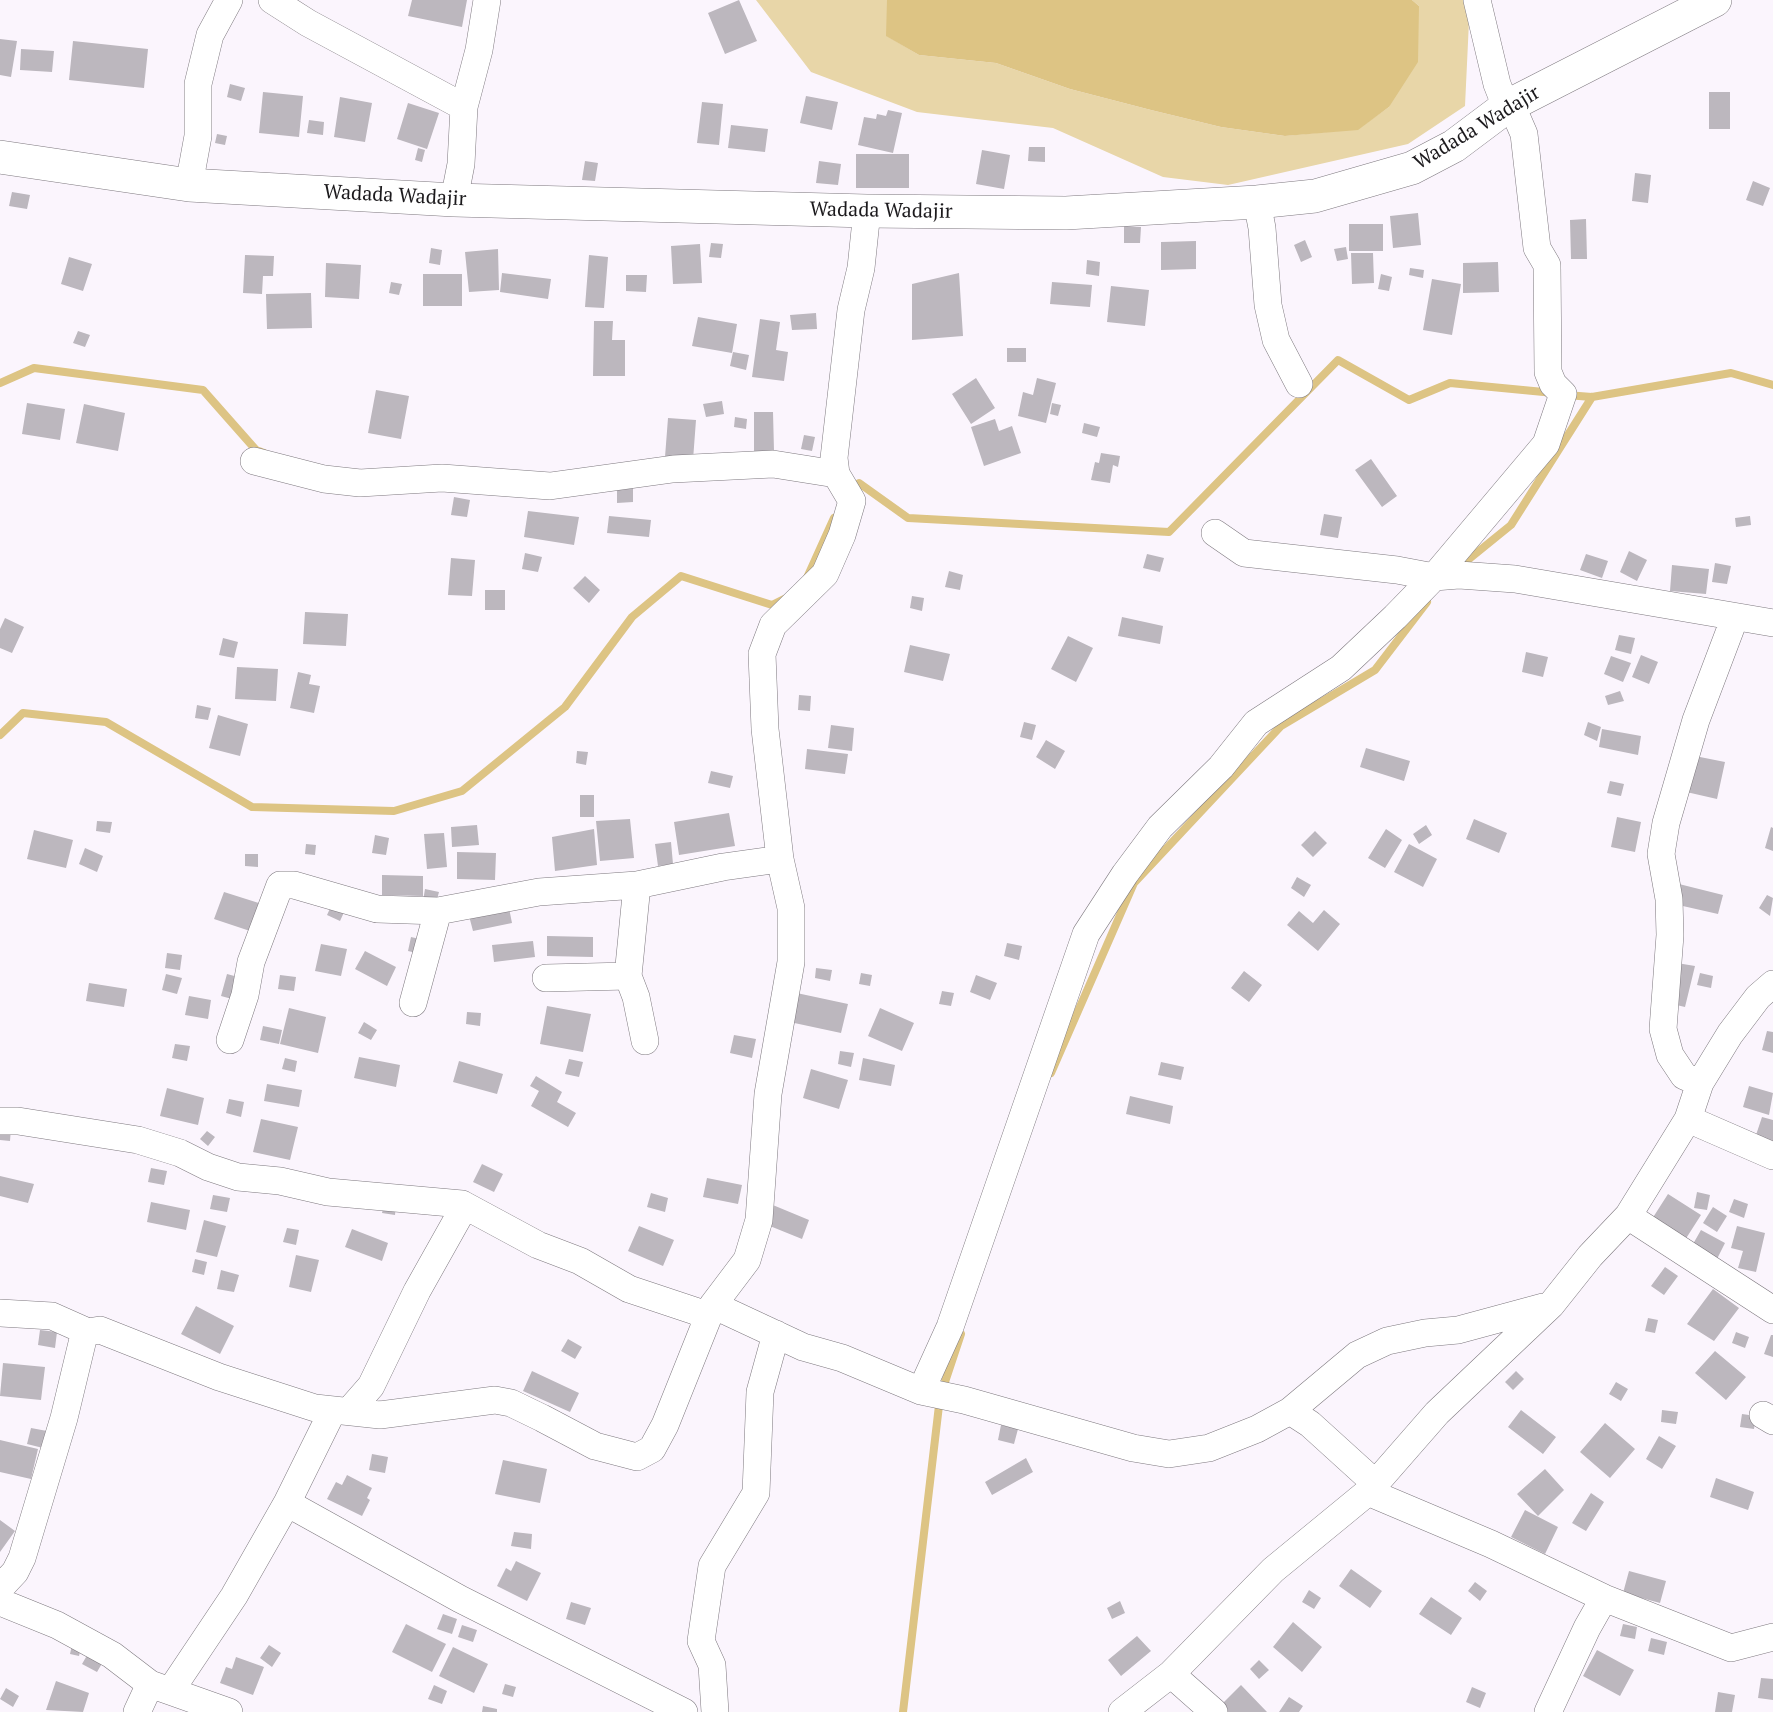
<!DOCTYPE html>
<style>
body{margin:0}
canvas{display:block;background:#fbf5fd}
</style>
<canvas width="1773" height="1712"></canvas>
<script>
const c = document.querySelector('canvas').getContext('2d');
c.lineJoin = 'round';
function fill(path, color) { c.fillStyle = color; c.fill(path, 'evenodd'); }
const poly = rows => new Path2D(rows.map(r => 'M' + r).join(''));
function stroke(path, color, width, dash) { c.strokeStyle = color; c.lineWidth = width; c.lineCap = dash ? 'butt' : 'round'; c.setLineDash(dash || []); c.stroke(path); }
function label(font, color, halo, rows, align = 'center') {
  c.font = font + ' "PT Serif",serif'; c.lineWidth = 4.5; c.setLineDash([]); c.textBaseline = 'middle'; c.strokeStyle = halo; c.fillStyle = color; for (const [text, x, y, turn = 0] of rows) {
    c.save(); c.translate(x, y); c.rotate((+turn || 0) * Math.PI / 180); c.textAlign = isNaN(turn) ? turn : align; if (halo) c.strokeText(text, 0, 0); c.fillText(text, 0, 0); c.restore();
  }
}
fill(poly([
 [756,0,887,0,887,36,919,55,996,63,1070,89,1151,110,1221,127,1285,136,1358,129,1389,107,1419,6,1412,0,1470,0,1465,106,1408,144,1228,185,1163,177,1053,128,917,112,811,72]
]), '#e8d6a8');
fill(poly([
 [887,0,1412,0,1419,6,1418,62,1389,107,1358,130,1285,136,1221,127,1151,110,1070,89,996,63,919,55,886,36]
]), '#ddc484');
stroke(poly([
 [0,383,34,368,203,390,256,450,264,453],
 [1566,395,1592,397,1731,373,1773,385],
 [850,489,859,483,908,518,1169,532,1338,360,1409,400,1450,383,1554,393],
 [1458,568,1511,525,1592,397],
 [806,580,834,518],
 [0,735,23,713,106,722,252,807,394,811,462,791,565,707,632,617,681,576,772,605,784,599],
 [1051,1073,1134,883,1281,726,1375,670,1427,602],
 [903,1712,940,1397,961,1334]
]), '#ddc484', 8);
fill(poly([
 [412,0,467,0,462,27,408,16],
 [739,0,757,41,725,54,708,13],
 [0,39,17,41,11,77,0,75],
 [73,41,148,49,144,88,69,80],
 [21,49,54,51,52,72,20,70],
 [230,84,245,88,241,101,227,97],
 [263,92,303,96,299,137,259,133],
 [1709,92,1730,92,1730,129,1709,129],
 [806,96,838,102,832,130,800,123],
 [340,97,372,103,365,142,334,137],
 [702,102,723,104,719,145,697,143],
 [408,103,439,113,427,149,397,139],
 [888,110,902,113,893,153,858,145,864,117,876,119,877,114,886,116],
 [309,120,324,122,323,135,307,133],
 [731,125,768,129,765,152,728,148],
 [217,134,227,136,225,145,215,143],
 [1029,147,1045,147,1045,162,1028,161],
 [418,148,425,150,422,162,415,160],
 [982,150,1010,155,1004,189,976,184],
 [856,154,909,154,909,188,856,188],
 [585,161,598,163,595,181,582,180],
 [819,161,841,164,838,185,816,183],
 [1635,173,1651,175,1648,203,1632,201],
 [1753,181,1770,188,1763,206,1746,200],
 [12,192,30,195,27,209,9,206],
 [1418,213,1421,245,1393,248,1390,216],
 [1586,219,1587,259,1571,259,1570,220],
 [1349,224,1383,224,1383,251,1349,251],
 [1124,226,1141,227,1140,243,1124,243],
 [1305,240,1312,257,1301,262,1294,245],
 [1196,241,1196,269,1161,270,1161,242],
 [711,243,723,244,721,258,709,257],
 [700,244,702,283,673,284,671,246],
 [1346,247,1348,259,1337,261,1334,249],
 [431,248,442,250,440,265,429,263],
 [498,249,499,290,469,292,465,252],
 [1351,253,1373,253,1374,283,1352,284],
 [245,255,274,256,273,276,263,276,262,294,243,293],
 [589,255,608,257,604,308,585,307],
 [69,257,92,264,83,291,61,284],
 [1087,260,1100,262,1099,276,1086,274],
 [1498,262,1499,292,1463,293,1463,263],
 [326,263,361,265,359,299,325,297],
 [1410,268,1424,270,1423,278,1409,275],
 [502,273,551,279,548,299,500,292],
 [959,273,963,336,912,340,912,284],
 [423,274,462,274,462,306,423,306],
 [1381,274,1392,277,1389,291,1378,289],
 [626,275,647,275,646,292,626,291],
 [1432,279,1461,284,1452,335,1423,330],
 [391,282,402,284,399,295,389,293],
 [1052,282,1092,285,1090,307,1050,304],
 [1111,286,1149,290,1145,326,1107,322],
 [311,293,312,328,267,329,266,294],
 [816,313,817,329,792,330,790,315],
 [698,317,737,324,732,353,692,346],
 [760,319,780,322,776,350,788,352,784,381,752,377],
 [594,321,613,321,612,340,625,340,625,376,593,376],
 [78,331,90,335,85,347,73,343],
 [1007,348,1026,348,1026,362,1007,362],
 [733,352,749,355,746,370,730,366],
 [976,378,995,408,971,424,952,394],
 [1037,378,1056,383,1046,423,1018,416,1023,392,1033,395],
 [376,390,409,396,401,439,368,433],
 [722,401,724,414,706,417,703,404],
 [27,403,65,409,60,440,22,434],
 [1052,403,1061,405,1058,416,1050,414],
 [84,404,125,413,118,451,76,443],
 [754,412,773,412,774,451,754,452],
 [735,417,747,419,746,429,734,427],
 [668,418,696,420,693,460,665,457],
 [995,419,999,431,1012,426,1021,453,984,466,971,427],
 [1084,423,1100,427,1097,437,1082,433],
 [804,435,815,437,812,451,801,449],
 [1101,453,1120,456,1118,467,1113,465,1110,483,1091,480,1095,462,1099,463],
 [1371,459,1397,496,1382,507,1355,470],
 [633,488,633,502,617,503,617,489],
 [454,497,470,500,467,517,451,515],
 [528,511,579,517,574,545,524,537],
 [1324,514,1342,517,1338,538,1320,535],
 [609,516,651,520,649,537,607,533],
 [1750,516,1751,525,1736,527,1735,518],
 [1629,551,1647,560,1637,581,1620,572],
 [525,553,542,557,538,572,522,569],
 [1147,554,1164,558,1160,572,1143,568],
 [1586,554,1608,561,1602,578,1580,570],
 [451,558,475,560,472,596,448,595],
 [1715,563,1731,566,1727,584,1712,582],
 [1672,565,1709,569,1706,594,1670,591],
 [949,571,963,575,960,590,945,587],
 [585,576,600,590,589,603,573,588],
 [485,590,505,590,505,610,485,610],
 [912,596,924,598,922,611,910,608],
 [305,612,348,614,346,646,303,644],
 [1122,617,1163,626,1160,644,1118,636],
 [5,618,24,627,12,653,0,648,0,629],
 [1619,635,1635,638,1631,654,1615,650],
 [1068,636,1093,648,1076,682,1051,669],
 [223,638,238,642,234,658,219,655],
 [910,645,950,654,943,681,904,672],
 [1526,652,1548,657,1543,677,1522,672],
 [1641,655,1658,662,1649,684,1632,677],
 [1611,656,1631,663,1623,682,1604,674],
 [237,667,278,669,276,701,235,699],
 [298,672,311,675,309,684,320,686,314,713,290,708],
 [1620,691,1624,701,1608,705,1605,696],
 [799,695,811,696,810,711,798,710],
 [197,705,211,708,208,720,195,718],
 [218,715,248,724,240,756,209,748],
 [1024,722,1036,725,1032,740,1020,737],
 [1588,722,1601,727,1597,741,1584,735],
 [831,725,854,728,852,751,828,748],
 [1602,729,1641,736,1638,755,1599,747],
 [1046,740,1065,751,1055,769,1036,757],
 [1366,748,1410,761,1404,781,1360,767],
 [807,749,848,754,845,774,805,769],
 [577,751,588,752,586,765,576,763],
 [1690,755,1725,762,1717,799,1682,791],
 [711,771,733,776,730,788,708,783],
 [1610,781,1624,784,1621,796,1607,793],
 [580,795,594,795,594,817,580,817],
 [729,813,735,846,679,855,674,822],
 [1617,817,1641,822,1635,852,1611,847],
 [630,819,634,858,600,861,596,821],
 [1474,819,1507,833,1499,853,1466,839],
 [97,821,112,822,110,833,96,831],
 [477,825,479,845,452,847,451,827],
 [1426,825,1432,835,1419,844,1413,834],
 [1771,827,1773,828,1773,851,1765,848],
 [594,829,597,865,555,871,552,837],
 [1386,829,1402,840,1385,868,1368,858],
 [34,830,73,840,66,868,27,859],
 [1315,831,1327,843,1313,857,1301,845],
 [444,833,447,867,427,869,424,834],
 [375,835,389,838,386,855,372,853],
 [671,842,673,864,658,866,655,844],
 [306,844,316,845,315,855,305,854],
 [1409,844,1437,859,1423,887,1394,872],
 [85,848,103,856,97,872,79,864],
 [457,852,496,853,495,880,457,879],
 [245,854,258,854,258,867,245,866],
 [382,875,423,876,423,896,382,895],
 [1297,877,1311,885,1304,897,1291,888],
 [1679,884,1723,895,1718,914,1674,904],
 [425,889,439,892,436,903,423,901],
 [224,892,265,905,256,933,214,919],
 [1767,895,1773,898,1770,916,1759,908],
 [333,902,346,908,340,921,327,915],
 [508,903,512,923,473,931,468,912],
 [1324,910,1340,924,1318,951,1287,925,1299,911,1313,923],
 [547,936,593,937,593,957,547,956],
 [411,937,424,940,421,954,408,951],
 [533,941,535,957,494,962,492,945],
 [1007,943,1022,946,1019,960,1004,956],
 [321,944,347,949,341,976,315,971],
 [365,951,396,967,387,986,355,969],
 [167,953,182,955,180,970,165,968],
 [1677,963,1695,966,1685,1007,1668,1003],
 [816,968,832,970,830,981,815,978],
 [1244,971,1262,985,1249,1002,1231,988],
 [861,973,872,975,870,986,859,984],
 [1700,973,1713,976,1711,988,1697,985],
 [166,974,182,978,177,994,162,990],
 [227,974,238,977,232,999,221,996],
 [280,975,296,977,294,991,278,989],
 [976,975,997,983,990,1000,970,992],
 [89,983,127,989,124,1007,86,1001],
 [942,991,954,993,951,1006,939,1004],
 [792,992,848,1004,841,1033,785,1021],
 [189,996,211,1000,208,1019,185,1015],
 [547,1006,591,1014,583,1052,540,1044],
 [289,1008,326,1017,318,1053,280,1044],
 [880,1008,914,1023,902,1051,868,1036],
 [467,1012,481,1013,480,1026,466,1024],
 [364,1022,377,1030,371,1040,358,1033],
 [263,1026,282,1030,279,1044,260,1040],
 [1767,1031,1773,1032,1773,1053,1762,1050],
 [734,1035,756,1039,752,1058,730,1053],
 [175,1044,190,1046,187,1061,172,1058],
 [840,1051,854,1053,851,1067,838,1064],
 [359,1057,400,1065,396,1087,354,1078],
 [285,1058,297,1061,295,1072,282,1069],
 [863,1058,895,1065,891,1086,859,1080],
 [569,1059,583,1062,579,1077,565,1074],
 [459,1061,503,1074,497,1094,453,1082],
 [1161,1062,1184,1067,1181,1080,1158,1075],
 [811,1069,848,1080,839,1109,803,1098],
 [536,1076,562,1092,557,1102,576,1113,568,1127,531,1106,539,1091,530,1086],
 [267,1084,302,1090,299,1107,264,1101],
 [1749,1086,1773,1093,1769,1115,1743,1107],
 [167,1088,204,1098,198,1125,160,1116],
 [1130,1096,1173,1106,1170,1124,1126,1114],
 [229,1099,244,1102,241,1117,226,1113],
 [1762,1117,1773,1120,1773,1143,1755,1138],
 [261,1119,298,1127,290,1160,253,1152],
 [0,1127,11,1128,10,1141,0,1140],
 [207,1131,215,1137,208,1146,200,1139],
 [482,1164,503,1174,494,1192,473,1182],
 [151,1168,167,1171,164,1185,148,1182],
 [0,1176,34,1184,28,1203,0,1196],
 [707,1178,742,1185,738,1204,703,1197],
 [1697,1192,1710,1195,1707,1210,1694,1208],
 [651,1193,668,1198,665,1212,647,1207],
 [1668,1194,1701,1215,1685,1240,1652,1219],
 [213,1195,230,1198,227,1212,210,1209],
 [1734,1199,1748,1204,1744,1218,1729,1212],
 [151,1202,190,1210,186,1230,147,1222],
 [384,1203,396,1204,395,1215,382,1213],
 [768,1203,809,1220,802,1239,760,1222],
 [1713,1207,1727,1216,1717,1232,1703,1223],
 [204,1220,226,1226,217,1257,196,1252],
 [639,1226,674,1240,663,1266,628,1251],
 [1737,1226,1765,1233,1756,1272,1738,1268,1743,1251,1731,1248],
 [287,1228,299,1230,296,1245,283,1242],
 [352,1229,388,1243,382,1261,345,1247],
 [1701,1230,1725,1243,1714,1265,1689,1251],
 [296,1255,319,1260,311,1292,289,1287],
 [195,1259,207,1262,204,1275,192,1272],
 [1665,1267,1678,1276,1664,1295,1651,1286],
 [221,1270,239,1275,234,1292,217,1289],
 [1713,1289,1739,1308,1714,1341,1687,1324],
 [196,1306,234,1326,220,1354,181,1334],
 [1648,1318,1658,1320,1655,1333,1645,1331],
 [40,1330,57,1332,55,1348,38,1345],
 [1736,1332,1749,1337,1745,1348,1732,1343],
 [1771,1335,1773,1335,1773,1357,1764,1354],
 [568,1339,582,1347,575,1359,561,1351],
 [1715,1351,1746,1377,1726,1400,1695,1373],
 [3,1363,45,1367,41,1400,0,1396],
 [532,1371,579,1393,570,1412,523,1391],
 [1516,1371,1524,1379,1513,1390,1505,1382],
 [1616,1382,1628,1389,1621,1401,1609,1394],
 [1521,1410,1556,1437,1543,1454,1508,1427],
 [1662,1410,1678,1412,1676,1424,1661,1422],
 [1742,1414,1756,1416,1754,1429,1740,1427],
 [1605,1423,1635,1449,1610,1478,1580,1452],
 [1001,1425,1018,1429,1014,1444,998,1440],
 [31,1428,47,1431,43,1448,27,1444],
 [1659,1436,1676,1446,1662,1469,1646,1459],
 [0,1440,38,1449,31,1479,0,1472],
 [372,1454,388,1457,385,1473,369,1470],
 [1026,1458,1033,1472,992,1495,985,1482],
 [503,1460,547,1469,540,1503,495,1494],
 [1545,1469,1564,1490,1538,1516,1517,1494],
 [347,1475,372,1488,367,1498,370,1500,362,1516,327,1499,336,1482,342,1485],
 [1716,1478,1754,1492,1748,1510,1710,1497],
 [1591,1493,1604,1502,1586,1531,1572,1523],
 [1525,1510,1558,1527,1545,1554,1511,1537],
 [0,1520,15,1531,0,1552],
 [514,1532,532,1534,531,1549,511,1546],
 [516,1561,541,1573,527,1601,497,1586,506,1568,511,1571],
 [1351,1569,1382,1591,1370,1608,1339,1586],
 [1629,1571,1666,1581,1660,1603,1623,1593],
 [1475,1582,1487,1591,1480,1601,1468,1591],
 [1309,1590,1321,1598,1314,1609,1302,1602],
 [1431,1597,1462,1618,1451,1635,1419,1614],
 [1120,1601,1125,1613,1112,1619,1107,1608],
 [571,1602,591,1608,585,1625,566,1619],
 [443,1614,457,1619,452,1634,437,1629],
 [1293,1622,1322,1647,1302,1672,1273,1647],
 [406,1624,446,1644,432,1672,392,1652],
 [1623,1624,1637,1627,1635,1639,1620,1636],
 [462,1625,477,1630,473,1642,458,1637],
 [1137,1636,1151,1651,1121,1676,1108,1660],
 [1651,1638,1667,1642,1664,1655,1648,1651],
 [72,1645,81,1647,79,1656,70,1654],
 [269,1645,281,1653,272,1667,260,1658],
 [453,1647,488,1664,474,1693,439,1676],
 [1597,1650,1634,1670,1620,1696,1583,1676],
 [89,1652,104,1660,97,1672,82,1664],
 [236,1657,264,1667,253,1695,220,1683,226,1667,232,1669],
 [1259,1660,1269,1670,1259,1679,1250,1669],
 [1761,1678,1773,1679,1773,1700,1758,1698],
 [56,1681,89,1693,83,1712,46,1710],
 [505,1684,516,1687,513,1697,502,1694],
 [434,1685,447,1691,442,1704,428,1699],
 [1241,1685,1267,1712,1224,1712,1219,1707],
 [1472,1687,1486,1693,1480,1708,1466,1702],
 [6,1688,19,1696,13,1707,0,1699],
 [1718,1692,1735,1695,1732,1712,1715,1712],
 [1289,1697,1303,1706,1299,1712,1279,1712],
 [483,1706,497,1709,497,1712,482,1712]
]), '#bcb7be');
const minor = poly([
 [272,0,308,23,464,107],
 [1477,0,1497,84,1506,107],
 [189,185,198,136,198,84,210,35,229,0],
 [454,200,461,164,464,107,479,50,487,0],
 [1257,202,1262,228,1268,305,1276,340,1299,384],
 [254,461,324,479,360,483,442,478,550,486,673,469,773,464,836,474],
 [1215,533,1244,553,1397,570,1434,577,1459,575,1515,579,1773,623],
 [637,885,628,976,636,997,645,1041],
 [546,978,628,976],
 [413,1003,438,911],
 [230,1040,245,995,251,962,280,885,294,885,377,909,438,911,539,892,637,885,723,867,780,859],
 [1700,1083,1684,1076,1670,1055,1663,1029,1670,935,1669,899,1661,854,1666,823,1696,720,1735,617],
 [1688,1119,1773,1156],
 [0,1121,18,1121,138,1140,180,1153,208,1167,238,1177,280,1181,328,1192,462,1204,538,1245,580,1261,629,1289,701,1313,704,1322],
 [1628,1216,1773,1310],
 [713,1305,803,1347,842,1358,921,1391,964,1400,1133,1448,1169,1454,1209,1448,1257,1429,1290,1411,1357,1355,1387,1341,1425,1333,1458,1330,1543,1307],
 [0,1313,52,1316,88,1332],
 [921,1391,950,1327,1086,934,1125,874,1160,827,1221,767,1256,723,1341,668,1395,617,1434,577,1546,444,1563,394,1553,384,1548,372,1547,265,1537,248,1524,134,1511,104],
 [350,1410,371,1386,417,1291,458,1218,462,1204],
 [1290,1411,1310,1424,1375,1483],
 [1763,1415,1773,1421],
 [1368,1492,1491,1544,1604,1598,1731,1648,1773,1637],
 [287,1503,460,1599,684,1712],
 [0,1588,15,1572,22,1558,64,1418,83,1339,88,1332,100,1330,219,1377,315,1408,380,1415,495,1400,511,1403,542,1418,595,1446,637,1457,652,1449,665,1425,713,1305,747,1260,759,1220,768,1094,791,962,791,908,780,859,765,729,762,654,773,625,825,574,842,535,852,501,836,474,834,458,851,310,861,268,867,211],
 [0,1602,57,1625,112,1655,150,1684,229,1712],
 [1171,1674,1214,1712],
 [171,1690,234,1596,287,1503,333,1410],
 [137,1712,150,1684],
 [715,1712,712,1665,701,1641,712,1566,756,1493,760,1392,776,1334],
 [1122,1712,1171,1674,1273,1570,1368,1492,1437,1413,1551,1305,1590,1256,1628,1216,1688,1119,1700,1083,1730,1034,1758,997,1773,984],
 [1548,1712,1587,1628,1604,1598]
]);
const tertiary = poly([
 [0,157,189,185,454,200,867,211,1066,213,1257,202,1315,196,1412,168,1454,146,1506,107,1715,0]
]);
stroke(minor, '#7e797f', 28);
stroke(tertiary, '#7e797f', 34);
stroke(minor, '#fff', 27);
stroke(tertiary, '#fff', 33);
label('20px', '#1c1a1d', '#fff', [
 ["Wadada Wadajir",1477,128,-31],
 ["Wadada Wadajir",395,196,3],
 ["Wadada Wadajir",881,211,1]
]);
</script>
